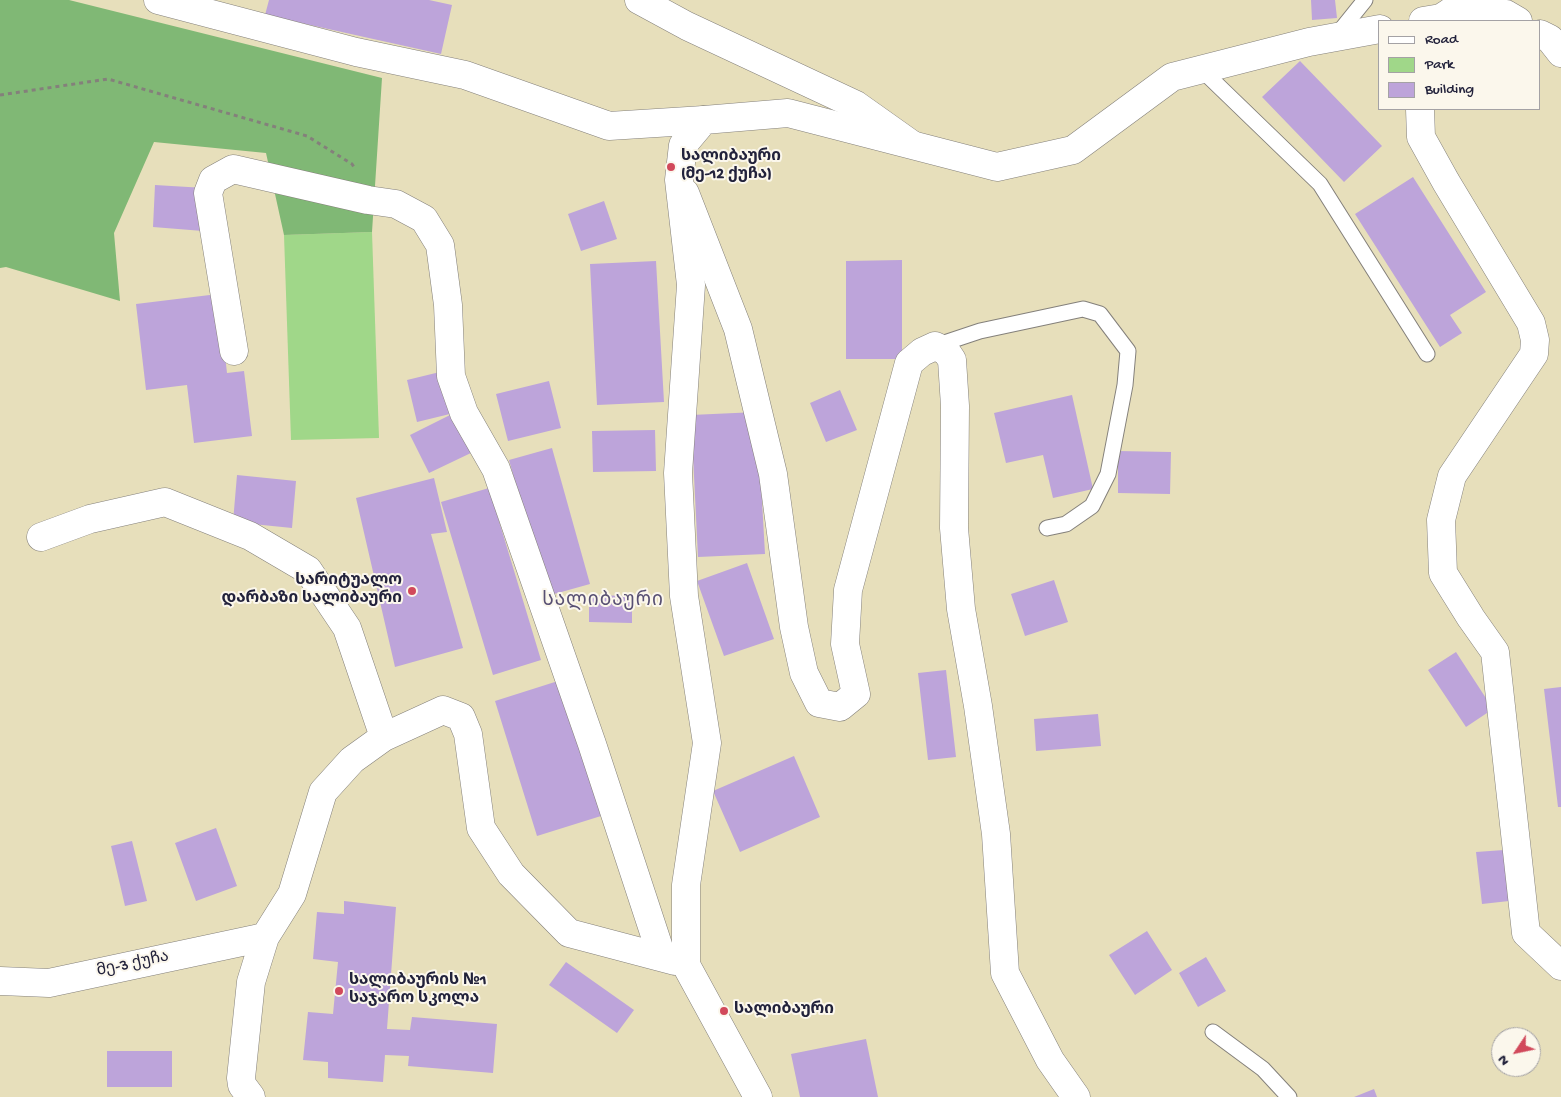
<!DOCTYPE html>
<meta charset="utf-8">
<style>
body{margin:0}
#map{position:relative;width:1561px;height:1097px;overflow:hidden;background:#e7dfbb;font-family:"Gochi Hand",sans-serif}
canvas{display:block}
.legend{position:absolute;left:1378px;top:20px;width:162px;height:90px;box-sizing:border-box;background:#fbf7ec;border:1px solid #a4a2a5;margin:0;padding:6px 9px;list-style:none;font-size:15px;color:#22223b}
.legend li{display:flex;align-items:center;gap:10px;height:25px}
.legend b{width:25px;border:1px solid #a4a2a5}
.north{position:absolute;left:1491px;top:1027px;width:50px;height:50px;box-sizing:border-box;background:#fbf7ec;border:1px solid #a4a2a5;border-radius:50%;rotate:236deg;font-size:14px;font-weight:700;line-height:20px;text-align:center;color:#22223b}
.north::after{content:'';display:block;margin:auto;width:18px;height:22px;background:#d1495b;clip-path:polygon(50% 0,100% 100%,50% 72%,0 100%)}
</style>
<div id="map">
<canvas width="1561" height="1097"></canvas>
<ul class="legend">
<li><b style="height:6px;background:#fff"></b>Road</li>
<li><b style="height:14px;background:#a0d789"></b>Park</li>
<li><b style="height:14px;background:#bda4da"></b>Building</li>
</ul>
<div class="north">N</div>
</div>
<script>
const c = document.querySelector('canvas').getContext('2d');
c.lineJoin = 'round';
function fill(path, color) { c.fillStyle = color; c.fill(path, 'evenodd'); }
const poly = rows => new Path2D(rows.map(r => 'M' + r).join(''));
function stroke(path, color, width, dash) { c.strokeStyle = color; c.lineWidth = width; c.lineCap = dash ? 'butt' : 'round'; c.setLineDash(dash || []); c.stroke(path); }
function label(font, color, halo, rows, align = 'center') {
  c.font = font + ' "Gochi Hand","Noto Sans Georgian",sans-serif'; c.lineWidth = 4; c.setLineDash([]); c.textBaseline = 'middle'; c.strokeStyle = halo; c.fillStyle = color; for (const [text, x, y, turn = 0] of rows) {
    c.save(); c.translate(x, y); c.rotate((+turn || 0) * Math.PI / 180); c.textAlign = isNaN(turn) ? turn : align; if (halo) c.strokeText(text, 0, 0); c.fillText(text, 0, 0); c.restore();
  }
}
fill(poly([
 [372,232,379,438,291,440,284,235]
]), '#a0d789');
fill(poly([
 [0,0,69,0,382,78,372,232,284,235,266,153,154,142,114,233,120,301,6,267,0,268]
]), '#80b875');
fill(poly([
 [269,0,429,0,452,5,441,54,265,15],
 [1311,0,1335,0,1337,18,1312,20],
 [1300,61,1382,146,1344,182,1262,97],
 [1413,177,1486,292,1450,315,1462,333,1440,347,1355,214],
 [155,185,205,188,203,231,153,227],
 [604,201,617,239,581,251,568,214],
 [902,260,902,359,846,359,846,261],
 [656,261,664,402,597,405,590,264],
 [218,294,227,373,244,371,252,436,194,443,187,385,146,390,136,304],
 [444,371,473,452,429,473,410,435,454,413,417,422,407,380],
 [549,381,561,428,508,441,496,394],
 [840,390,857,430,826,442,810,403],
 [1072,395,1093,489,1053,498,1043,455,1006,463,994,413],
 [757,412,765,554,698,557,691,415],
 [655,430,656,471,593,472,592,431],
 [552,448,590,584,547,596,509,460],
 [1118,451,1171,452,1170,494,1118,493],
 [237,475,296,481,292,528,233,522],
 [434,478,447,532,431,534,463,648,395,667,356,498],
 [489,488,541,660,493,675,441,502],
 [747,563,774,639,724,656,697,581],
 [1054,580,1068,622,1025,636,1011,594],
 [589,595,632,596,632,623,589,622],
 [1456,652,1493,709,1466,727,1428,670],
 [946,670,956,757,928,760,918,673],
 [558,681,601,816,537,836,495,701],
 [1561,687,1561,807,1558,807,1544,689],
 [1098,714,1101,746,1036,751,1034,719],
 [794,756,820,817,740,852,713,791],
 [216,828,237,886,196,901,175,843],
 [132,841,147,901,125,906,111,846],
 [1504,850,1509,901,1482,904,1476,852],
 [344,901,396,907,387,1029,410,1030,412,1017,497,1024,493,1073,408,1066,409,1056,385,1055,383,1082,328,1078,328,1062,303,1060,308,1012,333,1014,338,962,313,959,317,912,344,914],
 [1147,931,1172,970,1135,995,1109,955],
 [1206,957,1226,991,1198,1007,1179,973],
 [566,962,634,1010,617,1033,549,985],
 [866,1039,878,1097,800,1097,791,1054],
 [107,1051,172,1051,172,1087,107,1087],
 [1374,1089,1377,1097,1354,1097]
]), '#bda4da');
const service = poly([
 [1336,36,1365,0],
 [1202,70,1320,184,1427,354],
 [935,346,980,331,1083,309,1100,314,1128,351,1125,385,1108,474,1092,506,1066,524,1047,528],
 [1213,1032,1263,1069,1289,1097]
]);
const minor = poly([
 [158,0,356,52,465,75,609,126,704,120],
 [639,0,687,26,856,105,911,144],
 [1452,11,1506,14,1518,21],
 [1540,34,1550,39,1561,53],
 [1420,109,1421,137,1446,182,1531,323,1535,340,1534,354,1452,476,1441,520,1443,573,1471,618,1495,652,1526,933,1561,966],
 [685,193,738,329,773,474,794,627,804,673,819,703,840,707,856,694,845,644,848,590,909,363,922,352,935,346,946,351,952,360,955,406,954,528,961,609,978,706,996,834,1005,973,1050,1060,1076,1097],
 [234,351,208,193,213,180,233,169,368,200,396,204,424,219,440,245,448,305,451,376,464,413,496,469,592,744,662,957],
 [41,537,90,519,165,502,250,536,308,570,347,628,384,737],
 [0,981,49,983,265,937],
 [251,1097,242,1085,241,1078,251,982,265,937,292,894,323,792,352,760,384,737,443,710,461,717,468,734,481,828,511,874,569,933,675,961]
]);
const tertiary = poly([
 [1423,21,1441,18,1469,0],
 [758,1097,686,965,686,885,707,743,684,596,678,473,691,285,679,180,683,145,704,120,788,113,997,167,1073,150,1172,77,1309,42,1380,29]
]);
stroke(service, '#84807b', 17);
stroke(minor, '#84807b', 29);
stroke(tertiary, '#84807b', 29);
stroke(poly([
 [0,95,108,79,307,136,352,164,354,167]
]), '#84807b', 3, [4, 4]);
stroke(service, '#fff', 15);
stroke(minor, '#fff', 28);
stroke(tertiary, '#fff', 28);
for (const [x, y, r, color] of [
 [671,167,5,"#d1495b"],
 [412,591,5,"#d1495b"],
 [339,991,5,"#d1495b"],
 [724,1011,5,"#d1495b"]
]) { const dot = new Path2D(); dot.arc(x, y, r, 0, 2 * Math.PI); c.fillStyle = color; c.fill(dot); stroke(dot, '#fbf7ec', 2); }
label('bold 16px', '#22223b', '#fbf7ec', [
 ["სალიბაური",681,158],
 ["(მე-12 ქუჩა)",681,176],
 ["სარიტუალო",402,582,"right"],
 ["დარბაზი სალიბაური",402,600,"right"],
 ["სალიბაურის №1",349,982],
 ["საჯარო სკოლა",349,1000],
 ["სალიბაური",734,1011]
], 'left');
label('16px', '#22223b', '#fbf7ec', [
 ["მე-3 ქუჩა",133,965,-12]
]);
c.letterSpacing = '1px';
label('19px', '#585073', '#fbf7ec', [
 ["სალიბაური",603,602]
]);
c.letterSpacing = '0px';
</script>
